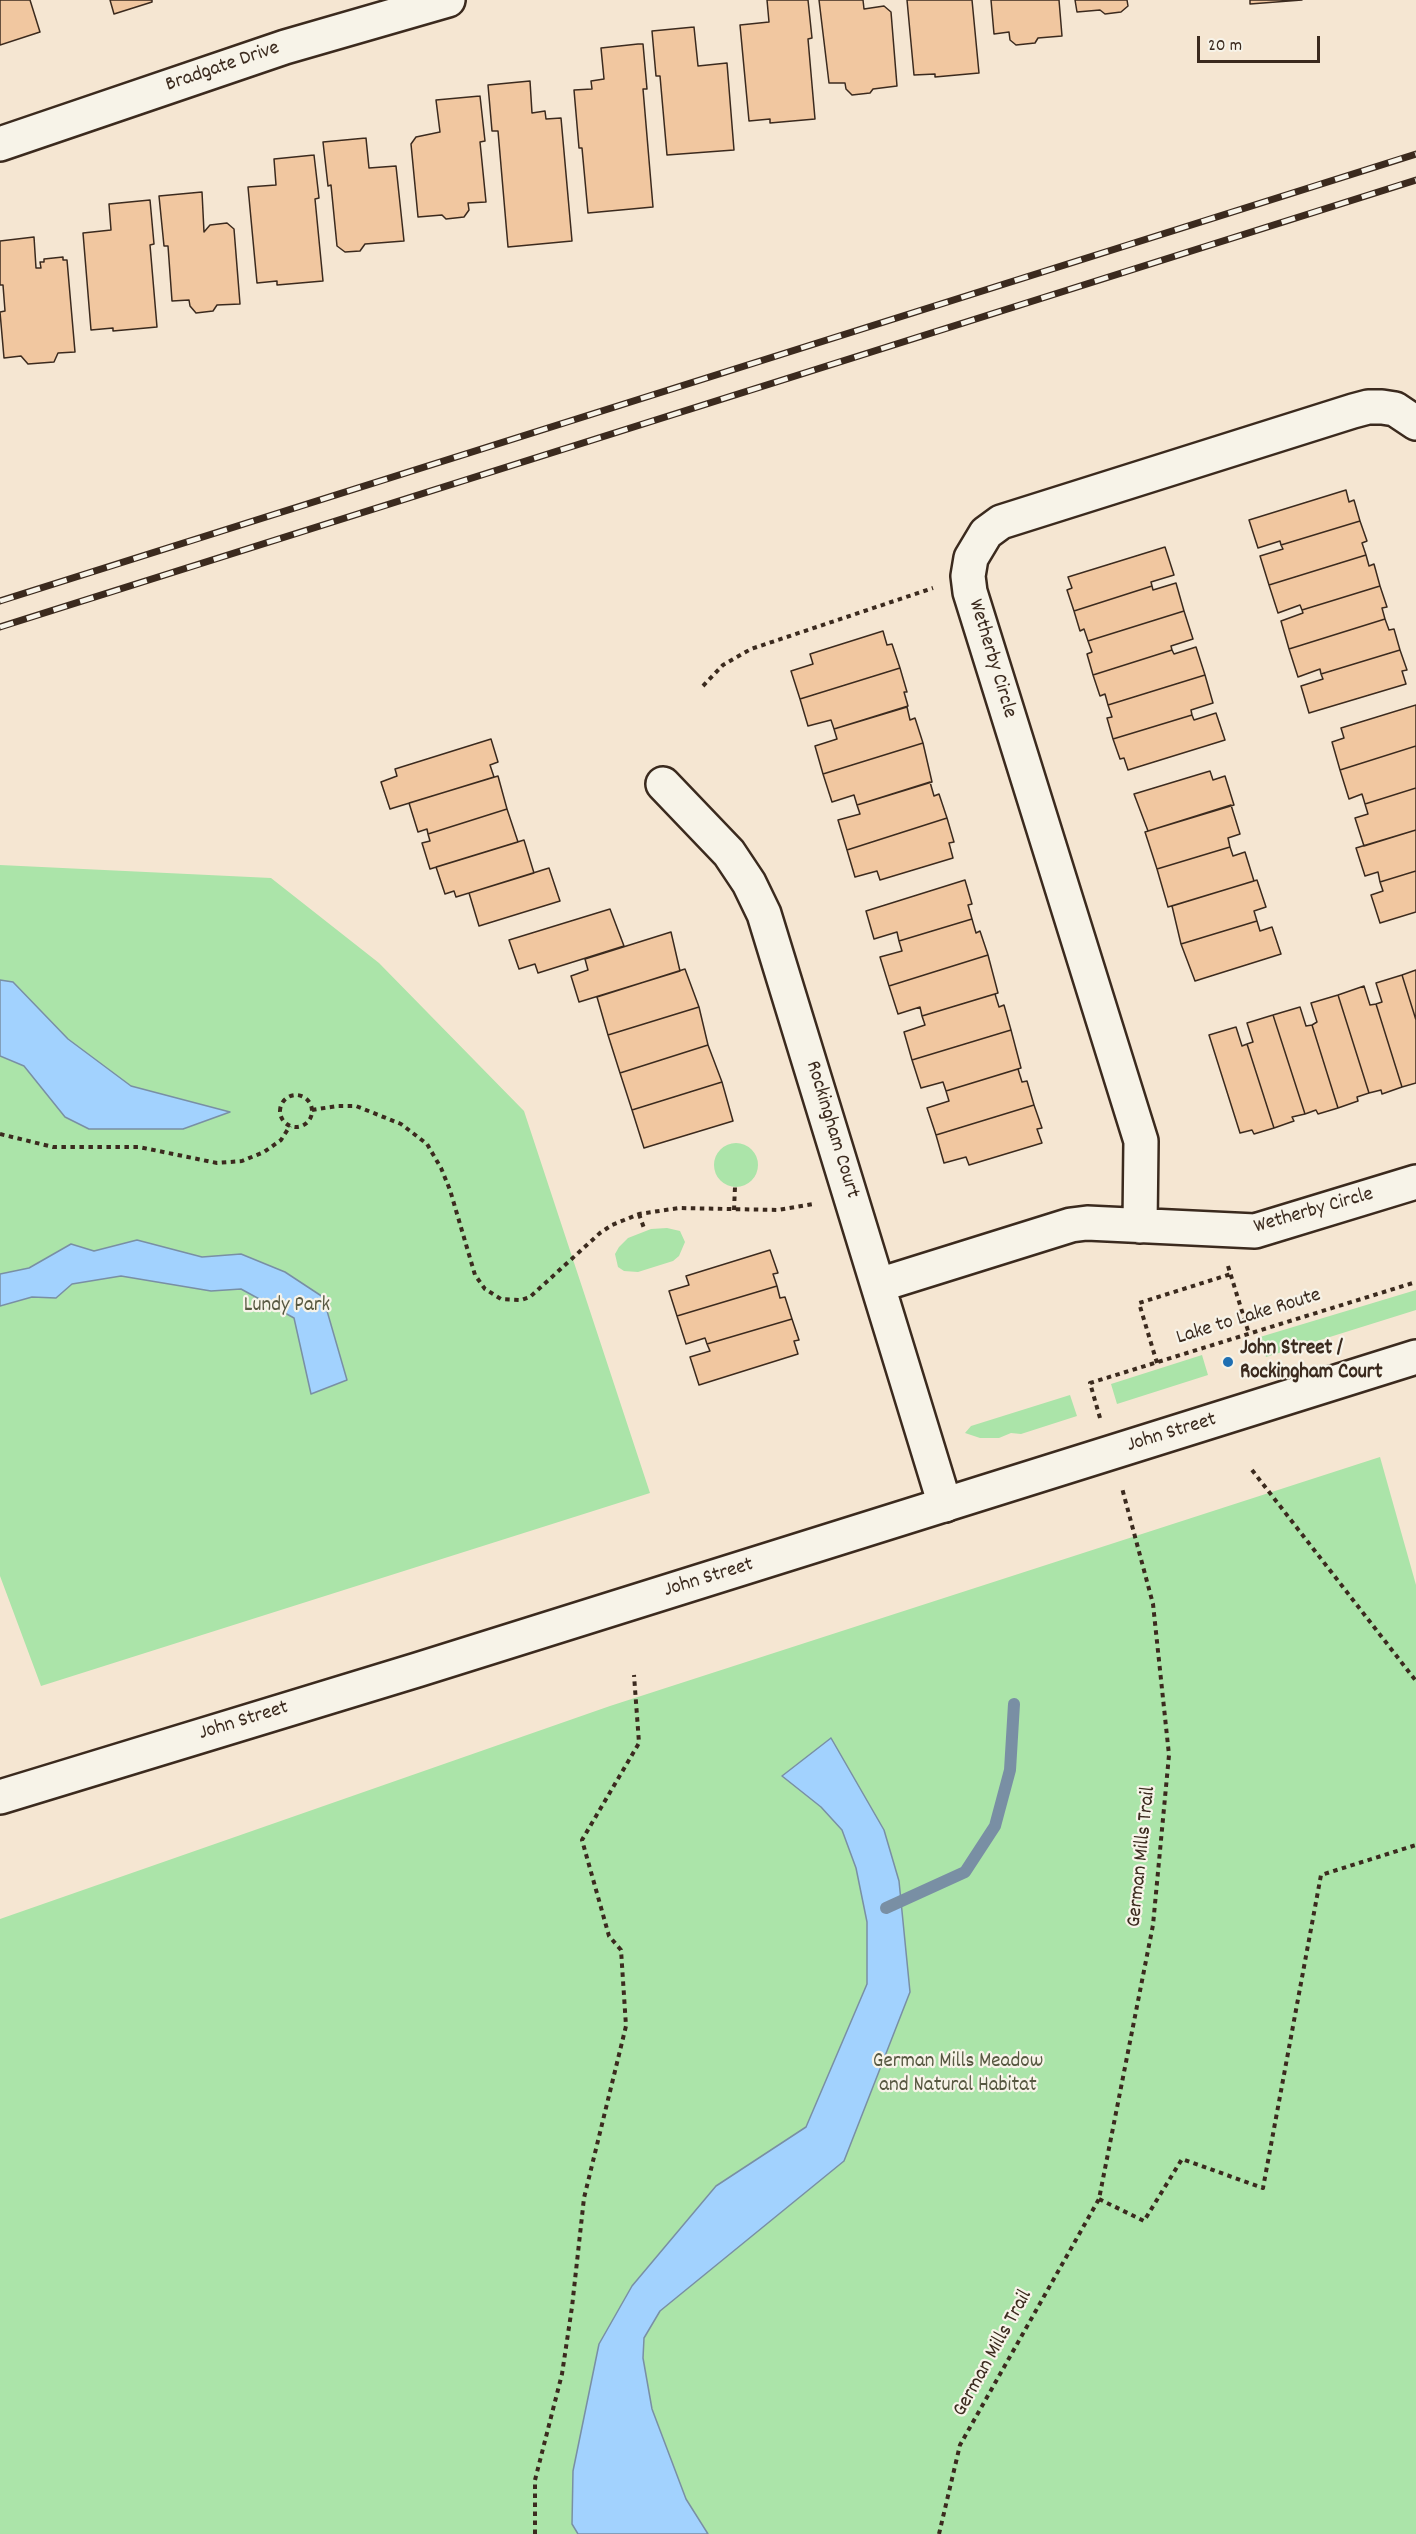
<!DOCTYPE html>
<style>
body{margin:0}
#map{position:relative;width:1416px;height:2534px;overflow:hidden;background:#f5e6d2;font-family:Dekko,sans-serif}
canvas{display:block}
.scale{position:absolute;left:1197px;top:36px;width:123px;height:27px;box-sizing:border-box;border:3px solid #3b2a1e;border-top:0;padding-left:8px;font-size:18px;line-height:21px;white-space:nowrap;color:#3b2a1e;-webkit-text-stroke:4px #f7f3e8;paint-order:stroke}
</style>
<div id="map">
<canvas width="1416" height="2534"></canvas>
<div class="scale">20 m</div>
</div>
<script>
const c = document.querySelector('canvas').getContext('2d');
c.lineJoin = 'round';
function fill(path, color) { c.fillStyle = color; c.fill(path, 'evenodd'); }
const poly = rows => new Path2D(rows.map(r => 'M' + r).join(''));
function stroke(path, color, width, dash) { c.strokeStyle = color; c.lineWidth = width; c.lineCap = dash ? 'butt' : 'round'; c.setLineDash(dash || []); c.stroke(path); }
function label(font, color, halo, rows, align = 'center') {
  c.font = font + ' Dekko,sans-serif'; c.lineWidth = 4.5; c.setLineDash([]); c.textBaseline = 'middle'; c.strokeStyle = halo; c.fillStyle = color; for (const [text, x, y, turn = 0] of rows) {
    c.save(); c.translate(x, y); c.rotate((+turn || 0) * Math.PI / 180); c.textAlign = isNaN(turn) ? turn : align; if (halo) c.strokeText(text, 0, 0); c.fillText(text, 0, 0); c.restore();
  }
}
fill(poly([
 [0,865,271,878,379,963,524,1111,650,1493,41,1686,0,1576],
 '714 1165a22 22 0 1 1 44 0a22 22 0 1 1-44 0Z',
 [651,1229,667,1228,680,1231,685,1242,679,1256,673,1261,638,1272,624,1271,618,1267,615,1254,619,1247,628,1238],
 [1416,1290,1416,1310,1266,1357,1260,1337],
 [1202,1355,1208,1375,1117,1404,1111,1384],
 [1070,1395,1077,1416,1021,1434,1011,1433,999,1438,980,1438,965,1433,971,1426],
 [1380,1457,1416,1585,1416,2534,0,2534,0,1919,610,1706]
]), '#abe4a9');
const water = poly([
 [0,980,13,982,68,1039,131,1086,230,1112,183,1129,89,1129,65,1117,24,1066,0,1056,0,980],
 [137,1240,202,1257,241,1254,285,1272,323,1297,347,1380,311,1394,294,1318,241,1289,211,1291,121,1276,72,1284,56,1298,32,1297,0,1306,0,1274,29,1268,71,1244,94,1251,137,1240],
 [831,1738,884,1830,899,1881,910,1992,844,2161,660,2311,644,2338,643,2358,652,2409,686,2499,708,2534,578,2534,572,2524,573,2471,599,2344,632,2286,716,2186,806,2127,867,1984,867,1922,856,1868,842,1830,821,1807,782,1776,831,1738]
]);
fill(water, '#a2d2fe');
stroke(water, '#798fa4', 1.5);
stroke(poly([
 [886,1908,965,1872,995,1826,1010,1770,1014,1704]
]), '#798fa4', 12);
const building = poly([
 [0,0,30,0,40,32,0,45,0,0],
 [110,0,152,0,152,2,114,14,110,0],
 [767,0,808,0,812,38,808,39,815,119,770,123,770,119,749,121,740,25,769,22,767,0],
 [819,0,863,0,864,9,884,6,891,12,897,86,873,89,870,93,852,95,846,89,845,83,829,83,819,0],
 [907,0,972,0,979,73,935,77,935,74,914,75,907,0],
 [991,0,1059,0,1062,36,1038,38,1035,43,1016,45,1010,40,1009,32,994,34,991,0],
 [1075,0,1127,0,1128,6,1121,12,1105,14,1100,10,1077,12,1075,0],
 [1250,0,1302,0,1250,4,1250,0],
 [694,27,698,66,727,63,734,150,667,155,660,76,656,76,652,31,694,27],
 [638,44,643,44,647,89,643,89,653,207,588,213,582,148,579,148,574,90,592,89,591,81,604,79,601,48,638,44],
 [530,81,532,113,545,111,546,119,561,118,572,241,508,247,498,131,492,131,488,85,530,81],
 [480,96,485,141,480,142,486,202,468,203,469,210,464,217,446,219,442,215,418,217,411,144,416,137,440,132,436,100,480,96],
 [366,138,369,168,396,166,404,241,365,244,360,251,345,252,337,246,331,185,328,186,323,142,366,138],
 [314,155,319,198,315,199,323,281,277,285,277,281,257,283,248,187,276,185,274,159,314,155],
 [202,192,204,232,210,225,227,223,234,229,240,304,217,305,213,311,196,313,190,306,189,300,172,301,168,246,164,246,159,196,202,192],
 [150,200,154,244,150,245,157,327,113,331,113,328,91,330,83,233,111,230,109,204,150,200],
 [34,237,36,268,41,268,40,262,44,262,44,259,63,257,63,260,67,260,75,352,58,353,54,362,28,364,21,356,4,358,0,312,5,311,3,285,0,285,0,241,34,237],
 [1346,490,1349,502,1354,500,1360,521,1281,545,1280,541,1258,548,1249,520,1346,490],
 [1360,521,1367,541,1362,543,1366,555,1269,585,1260,556,1283,549,1281,545,1360,521],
 [1165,547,1174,575,1151,582,1152,586,1074,611,1067,590,1072,588,1068,577,1165,547],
 [1366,555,1369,566,1374,564,1380,586,1302,610,1300,605,1278,613,1269,585,1366,555],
 [1176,583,1184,611,1088,641,1084,629,1080,631,1074,611,1152,586,1153,590,1176,583],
 [1380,586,1387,607,1382,608,1385,619,1289,649,1281,621,1303,613,1302,610,1380,586],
 [1184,611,1193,639,1171,646,1172,650,1093,675,1087,654,1092,652,1088,641,1184,611],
 [1385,619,1389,630,1394,629,1400,650,1321,674,1320,669,1298,677,1289,649,1385,619],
 [883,631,887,645,892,644,900,668,800,699,791,671,813,664,810,654,883,631],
 [1196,647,1205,675,1108,705,1105,694,1100,696,1093,675,1172,650,1174,654,1196,647],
 [1400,650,1407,670,1402,671,1406,684,1309,713,1301,686,1323,679,1321,674,1400,650],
 [900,668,907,692,904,692,908,706,834,729,831,720,808,726,800,699,900,668],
 [1205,675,1213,703,1191,710,1192,715,1113,739,1107,718,1112,717,1108,705,1205,675],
 [1416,705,1416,746,1340,770,1332,742,1344,738,1341,728,1416,705],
 [907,707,910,720,915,718,923,743,823,774,815,746,837,739,834,729,907,707],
 [1216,713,1225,740,1128,770,1124,758,1120,759,1113,739,1192,715,1194,720,1216,713],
 [491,739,498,762,490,765,494,777,390,809,381,782,397,776,395,769,491,739],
 [923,743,932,782,857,805,854,795,832,802,823,774,923,743],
 [1416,746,1416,788,1365,804,1362,794,1349,799,1340,770,1416,746],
 [1210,771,1213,780,1225,776,1234,805,1148,831,1134,794,1210,771],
 [498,776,507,809,428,834,427,829,418,832,409,803,498,776],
 [930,782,934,796,939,794,947,818,847,850,838,820,860,814,857,805,930,782],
 [1416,788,1416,830,1364,846,1355,818,1368,814,1365,804,1416,788],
 [1231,805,1240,834,1228,838,1230,847,1157,869,1145,832,1231,805],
 [507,809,518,842,430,869,422,843,430,841,428,834,507,809],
 [947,818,954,842,949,843,953,858,880,880,877,871,855,877,847,850,947,818],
 [1416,830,1416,871,1380,882,1378,872,1365,876,1356,848,1416,830],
 [524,840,534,873,456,897,454,891,445,894,436,867,524,840],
 [1230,847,1233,856,1245,852,1254,881,1168,907,1157,869,1230,847],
 [549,868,560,901,479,926,469,893,549,868],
 [1416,871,1416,912,1380,923,1371,895,1383,891,1380,882,1416,871],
 [965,880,972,904,968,905,972,919,899,941,897,932,874,939,866,911,965,880],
 [1257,880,1266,907,1254,911,1257,921,1181,944,1172,906,1257,880],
 [610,909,624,946,538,973,535,964,519,969,509,940,610,909],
 [972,919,976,933,980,931,988,955,889,986,880,957,902,951,899,941,972,919],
 [1257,921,1260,931,1272,927,1281,954,1195,981,1181,944,1257,921],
 [671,932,680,971,579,1002,571,976,588,970,585,959,671,932],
 [988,955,998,993,922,1016,920,1007,898,1014,889,986,988,955],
 [685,969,699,1007,608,1035,597,997,685,969],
 [1416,970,1416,1020,1402,975,1416,970],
 [1402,975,1416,1020,1416,1083,1402,1087,1376,1004,1382,1002,1376,983,1402,975],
 [1364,986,1370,1005,1376,1004,1402,1087,1382,1094,1381,1090,1369,1093,1338,995,1364,986],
 [995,994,999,1007,1004,1005,1011,1030,912,1060,904,1032,925,1025,922,1016,995,994],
 [1338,995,1369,1093,1357,1097,1358,1101,1338,1108,1312,1025,1317,1022,1311,1003,1338,995],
 [699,1007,708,1045,620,1073,608,1035,699,1007],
 [1300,1007,1306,1026,1312,1025,1338,1108,1318,1114,1316,1110,1305,1114,1273,1015,1300,1007],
 [1273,1015,1305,1114,1292,1117,1294,1121,1274,1128,1247,1044,1253,1042,1247,1023,1273,1015],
 [1236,1027,1242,1046,1247,1044,1274,1128,1254,1134,1252,1130,1240,1133,1209,1035,1236,1027],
 [1011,1030,1021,1068,946,1091,943,1082,921,1088,912,1060,1011,1030],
 [708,1045,722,1082,632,1110,620,1073,708,1045],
 [1018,1069,1022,1082,1027,1081,1034,1105,936,1135,927,1108,949,1101,946,1091,1018,1069],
 [722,1082,733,1121,644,1148,632,1110,722,1082],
 [1034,1105,1042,1128,1037,1129,1042,1143,969,1165,966,1157,944,1163,936,1135,1034,1105],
 [770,1250,778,1273,773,1274,777,1286,677,1316,669,1291,689,1285,686,1276,770,1250],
 [777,1286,780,1298,785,1297,792,1319,707,1344,705,1338,686,1344,677,1316,777,1286],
 [792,1319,799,1340,794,1341,798,1354,699,1385,690,1357,710,1351,707,1344,792,1319]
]);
fill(building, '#f1c7a0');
stroke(building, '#3b2a1e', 1.5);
const street = poly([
 [0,144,285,47,448,0],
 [663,784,729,853,749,883,764,914,945,1505],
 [1140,1226,1141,1141,970,592,968,576,971,558,986,533,1001,522,1353,411,1368,407,1382,407,1395,409,1416,423],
 [879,1285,1071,1225,1087,1223,1255,1231,1416,1182]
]);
const secondary = poly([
 [0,1797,417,1670,1416,1357]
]);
stroke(street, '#3b2a1e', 38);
stroke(secondary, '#3b2a1e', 38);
stroke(poly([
 [703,686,723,665,751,649,933,588],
 '280 1111a16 16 0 1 1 32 0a16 16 0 1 1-32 0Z',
 [312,1110,337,1106,356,1106,401,1124,427,1144,441,1168,450,1190,475,1275,485,1289,501,1299,521,1300,530,1297,600,1233,612,1225,639,1214,679,1208,778,1210,813,1204],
 [0,1134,53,1147,139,1147,217,1163,242,1161,264,1152,281,1140,290,1126],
 [734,1210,735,1187],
 [639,1214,645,1231],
 [1228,1266,1249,1334],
 [1157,1363,1139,1303,1231,1274],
 [1100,1418,1090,1383,1416,1282],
 [1252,1470,1416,1681],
 [1099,2199,1144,2221,1182,2159,1263,2188,1321,1875,1416,1845],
 [535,2534,535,2480,562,2374,572,2307,584,2198,626,2026,621,1950,609,1936,582,1840,639,1743,634,1675],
 [939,2534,960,2445,1099,2199,1153,1925,1169,1755,1153,1604,1122,1488]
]), '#3b2a1e', 4, [4.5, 4.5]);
stroke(street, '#f7f3e8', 33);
stroke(secondary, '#f7f3e8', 33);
const rail = poly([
 [0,601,1416,154],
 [0,627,1416,180]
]);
stroke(rail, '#3b2a1e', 7);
stroke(rail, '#f7f3e8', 4.5, [14]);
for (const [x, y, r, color] of [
 [1228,1362,6,"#1f6fb2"]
]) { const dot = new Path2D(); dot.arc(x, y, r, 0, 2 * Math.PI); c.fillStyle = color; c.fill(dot); stroke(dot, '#f7f3e8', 2); }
label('21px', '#3b2a1e', '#f7f3e8', [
 ["Bradgate Drive",223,68,-19],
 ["Wetherby Circle",991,659,73],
 ["Rockingham Court",831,1130,73],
 ["Wetherby Circle",1314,1212,-16],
 ["Lake to Lake Route",1249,1318,-17],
 ["John Street",1172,1434,-17],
 ["John Street",709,1579,-17],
 ["John Street",244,1722,-17],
 ["German Mills Trail",1143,1857,-84],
 ["German Mills Trail",994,2354,-61]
]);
label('21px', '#575841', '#f7f3e8', [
 ["Lundy Park",287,1307],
 ["German Mills Meadow",958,2063],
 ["and Natural Habitat",958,2087]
]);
label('bold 21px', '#3b2a1e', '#f7f3e8', [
 ["John Street /",1240,1350],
 ["Rockingham Court",1240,1374]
], 'left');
</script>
